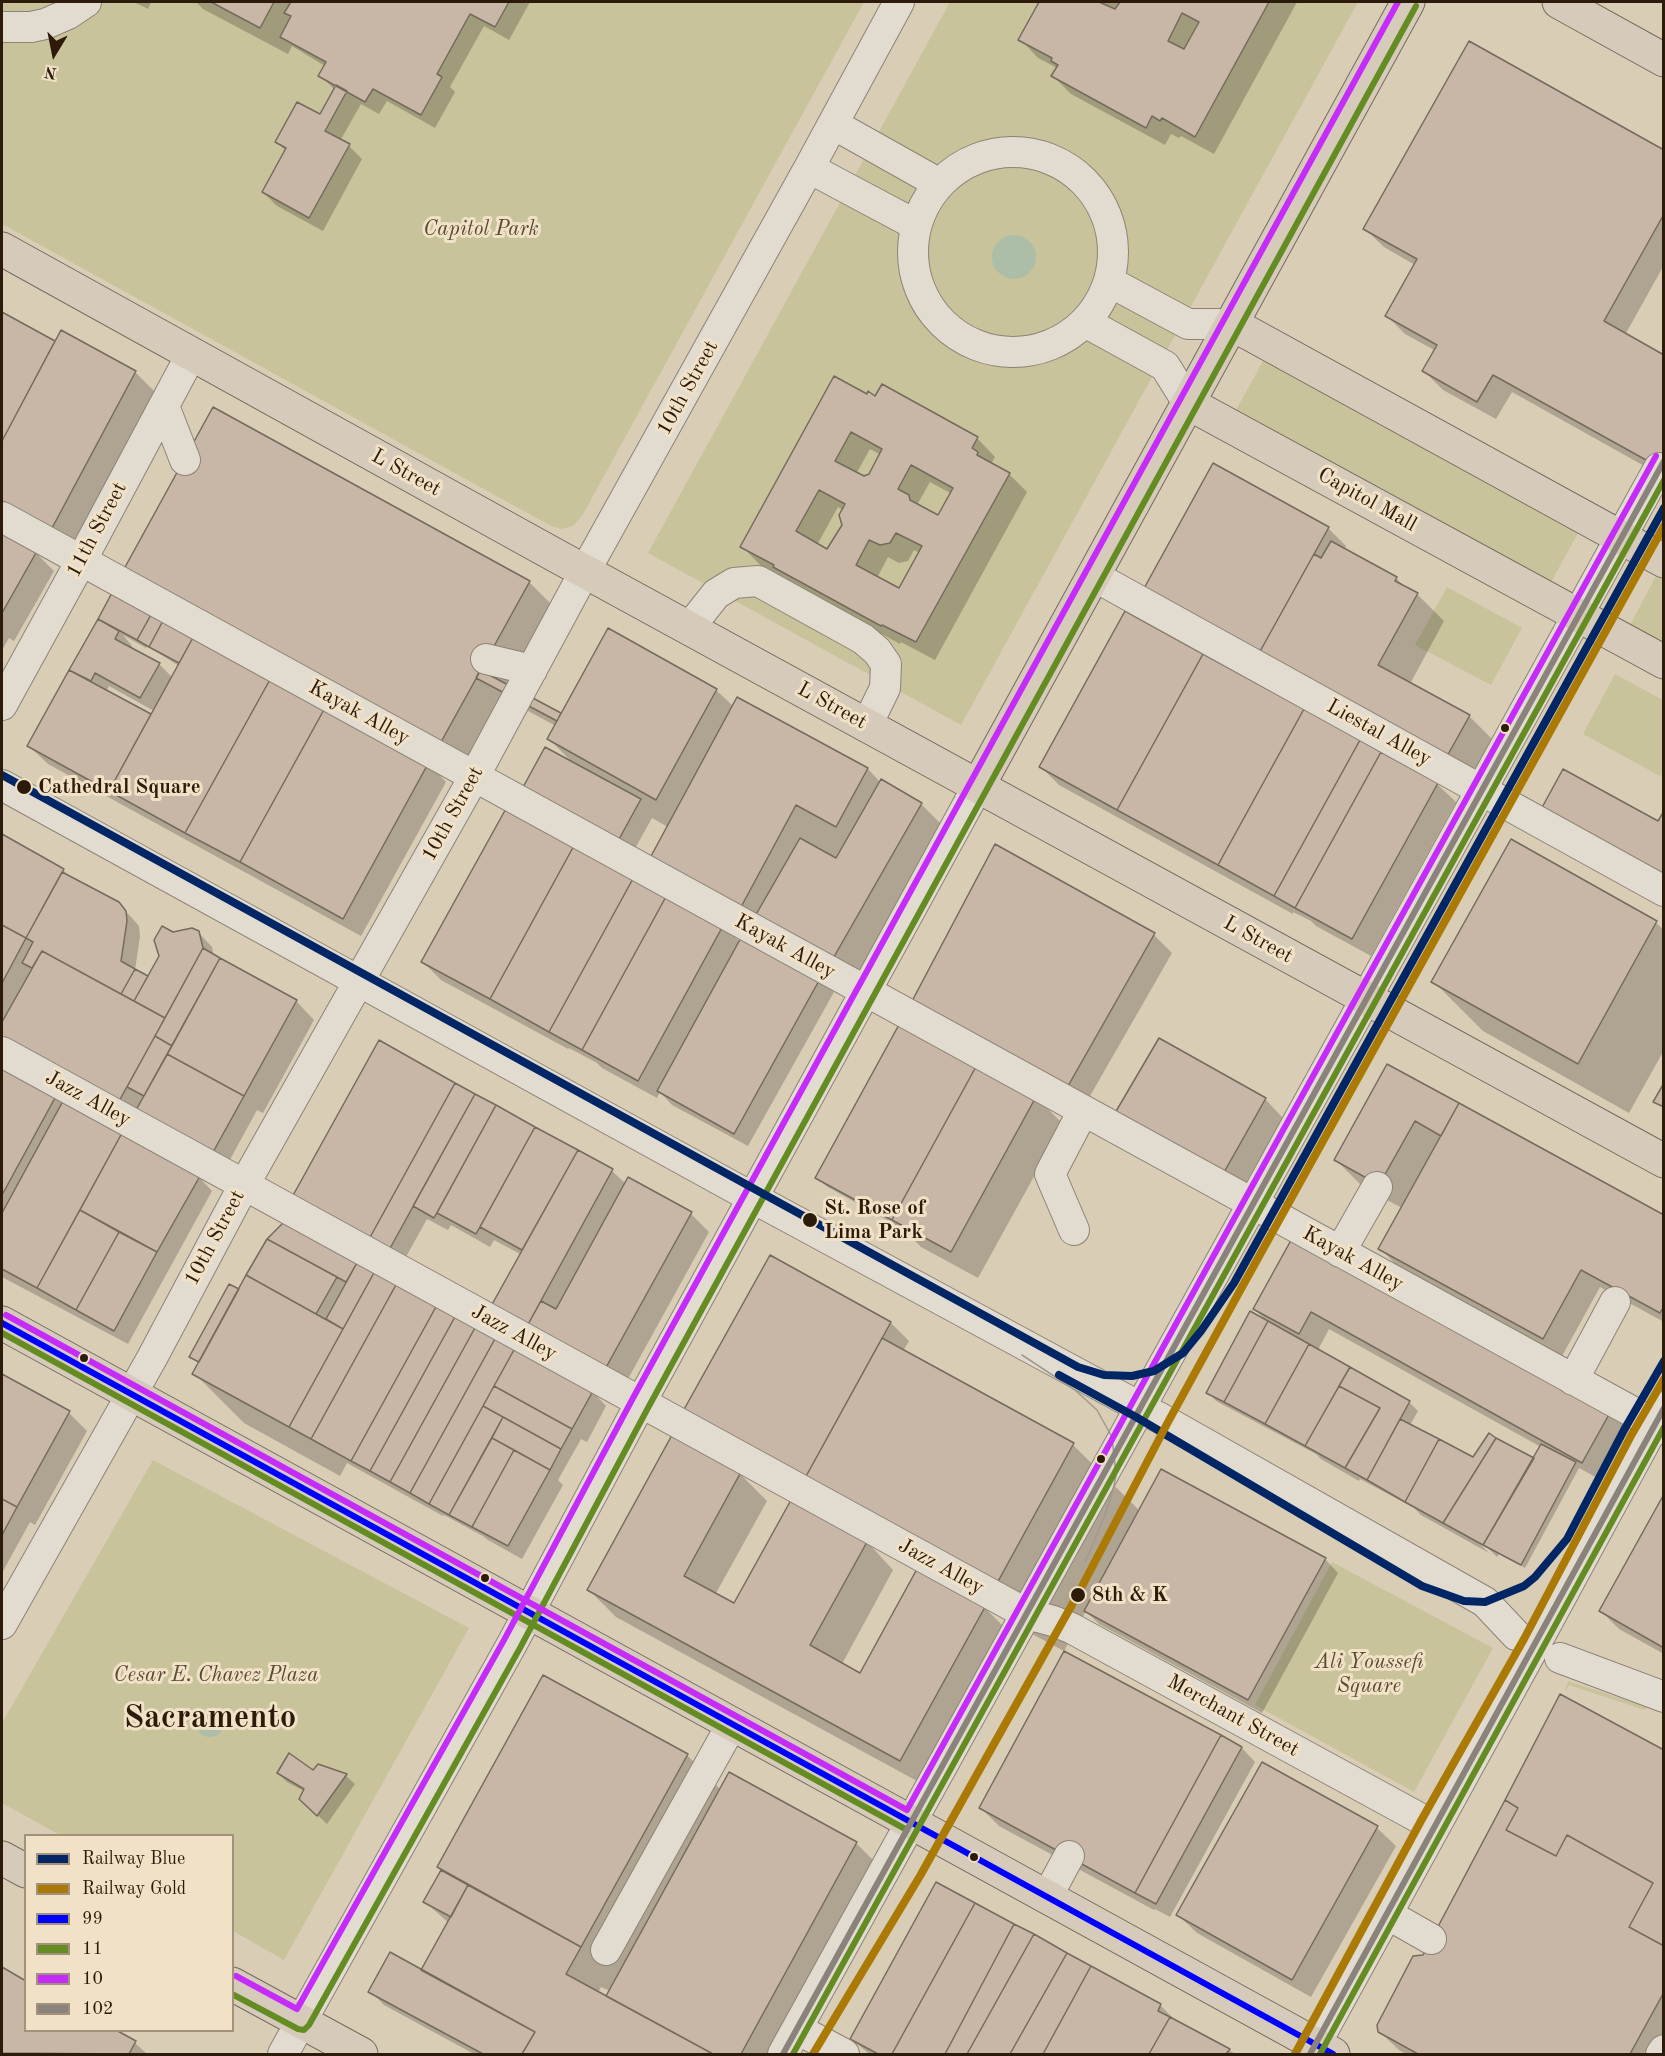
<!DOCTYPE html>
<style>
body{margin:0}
#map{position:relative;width:1665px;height:2056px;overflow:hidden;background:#dacdb6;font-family:"Old Standard TT",serif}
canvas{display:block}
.frame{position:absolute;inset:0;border:3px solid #2c1b0a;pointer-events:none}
.legend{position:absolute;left:24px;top:1834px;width:210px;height:198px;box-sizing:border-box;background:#f1e1c6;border:2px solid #a2927b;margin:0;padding:8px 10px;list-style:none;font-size:18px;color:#2c1b0a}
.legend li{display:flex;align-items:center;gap:12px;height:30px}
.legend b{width:30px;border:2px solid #a2927b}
.north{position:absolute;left:24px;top:24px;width:60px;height:60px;-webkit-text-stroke:4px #f1e1c6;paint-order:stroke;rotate:190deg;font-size:16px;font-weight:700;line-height:24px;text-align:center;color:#2c1b0a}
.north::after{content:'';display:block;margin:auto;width:21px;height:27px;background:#2c1b0a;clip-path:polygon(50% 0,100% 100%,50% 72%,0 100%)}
</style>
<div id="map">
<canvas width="1665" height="2056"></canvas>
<div class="frame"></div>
<ul class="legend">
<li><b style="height:8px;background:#002666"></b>Railway Blue</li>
<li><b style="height:8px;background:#ab7a04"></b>Railway Gold</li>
<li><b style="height:8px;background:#00f"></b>99</li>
<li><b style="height:8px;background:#648c22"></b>11</li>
<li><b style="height:8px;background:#c52bfb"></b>10</li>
<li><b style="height:8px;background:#8a837c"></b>102</li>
</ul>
<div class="north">N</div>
</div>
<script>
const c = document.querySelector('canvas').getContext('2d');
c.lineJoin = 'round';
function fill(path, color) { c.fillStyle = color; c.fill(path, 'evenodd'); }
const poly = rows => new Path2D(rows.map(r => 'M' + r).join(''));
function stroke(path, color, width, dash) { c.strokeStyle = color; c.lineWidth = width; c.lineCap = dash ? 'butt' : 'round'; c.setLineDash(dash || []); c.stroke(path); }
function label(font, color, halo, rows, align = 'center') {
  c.font = font + ' "Old Standard TT",serif'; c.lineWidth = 6; c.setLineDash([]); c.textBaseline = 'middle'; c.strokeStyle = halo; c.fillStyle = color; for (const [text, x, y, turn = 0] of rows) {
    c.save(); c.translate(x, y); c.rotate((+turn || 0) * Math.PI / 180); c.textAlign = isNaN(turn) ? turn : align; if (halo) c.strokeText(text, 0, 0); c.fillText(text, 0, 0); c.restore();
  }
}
fill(poly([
 [2,2,864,2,582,516,573,526,561,529,551,526,2,224],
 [950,2,1358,2,961,725,648,553],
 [1263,361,1578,533,1551,582,1236,410],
 [1656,576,1663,580,1663,644,1630,625],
 [1447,587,1522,628,1491,685,1415,645],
 [1615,674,1663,700,1664,769,1660,776,1583,734],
 [153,1460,469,1628,284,1960,233,1931,232,1836,60,1835,2,1803,2,1723],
 [1332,1562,1493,1648,1414,1792,1255,1705],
 [1568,1681,1647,1707,1645,1710,1569,1685,1566,1691,1565,1691]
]), '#c8c39a');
fill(poly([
 '992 257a22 22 0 1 1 44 0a22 22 0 1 1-44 0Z',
 '196 1723a14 14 0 1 1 28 0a14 14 0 1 1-28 0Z'
]), '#acbea8');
fill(poly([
 [134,2,151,2,148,9],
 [196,2,530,2,509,40,484,26,450,87,455,92,435,128,387,101,379,114,361,104,340,141,349,146,362,159,323,231,277,206,263,192,286,151,277,142,321,116,335,90,320,75,325,66,292,46,288,54,203,9],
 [1040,2,1297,2,1214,154,1181,136,1179,138,1171,134,1165,145,1071,94,1053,76,1057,68,1038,58,1020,39],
 [1664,151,1664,265,1625,335,1664,477,1512,392,1496,419,1443,390,1424,371,1436,351,1405,334,1387,316,1415,265,1384,247,1365,229],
 [2,313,56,343,135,372,174,411,91,565,2,511],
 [868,396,977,438,995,457,991,464,1009,474,1027,492,935,660,901,642,900,644,793,585,786,578,760,565,742,546],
 [870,449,881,455,870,475,864,478,856,474],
 [930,482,952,494,939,517,917,505],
 [838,507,843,510,843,525,828,551,817,545],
 [914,550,920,553,899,590,877,578,888,557,899,563,908,561],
 [1328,528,1346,546,1344,550,1396,578,1408,590,1417,594,1444,621,1410,684,1469,716,1496,743,1474,784,1162,610],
 [2,533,36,553,54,571,14,641,9,638,2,650],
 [529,582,556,609,512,689,562,716,716,690,734,707,738,699,868,769,881,783,921,804,960,843,870,1000,701,908,668,827,652,818,632,854,537,803,574,764,549,739,556,726,506,699,468,768,153,596],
 [114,591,428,763,446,782,361,936,48,764,29,746],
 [123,635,146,648,147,646,179,666,173,678,159,664,131,649,132,646],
 [109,686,154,711,152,716,106,692],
 [1041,767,1437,784,1456,802,1371,956,1316,926,1311,921,1293,912,1293,914,1059,785],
 [2,836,63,870,72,879,118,903,132,918,139,926,140,936,135,970,149,978,172,933,198,932,212,947,214,957,296,1001,314,1020,263,1113,257,1110,226,1167,2,1040],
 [1512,841,1656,923,1664,930,1664,1050,1629,1113,1483,1031,1433,981],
 [723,925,740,942,820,978,834,992,748,1146,672,1105,660,1092,657,1098,602,1068,597,1063,569,1048,568,1049,441,980,423,962],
 [1154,935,1172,953,1086,1103,931,1022],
 [379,1042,612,1171,626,1184,691,1214,709,1232,623,1388,506,1322,522,1255,494,1240,490,1247,451,1225,448,1230,427,1219,402,1264,388,1256],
 [1388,1066,1664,1216,1664,1322,1600,1287,1562,1356,1398,1267,1380,1248,1402,1208,1363,1187,1336,1160],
 [2,1067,55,1097,63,1105,64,1103,199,1177,212,1191,128,1344,2,1277],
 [1036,1097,1063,1124,978,1278,921,1247,903,1229,826,1186,817,1177],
 [1265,1099,1283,1118,1241,1191,1136,1131],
 [285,1223,593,1392,606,1406,587,1442,581,1439,558,1480,563,1485,522,1559,488,1540,483,1536,444,1515,443,1516,347,1463,340,1476,244,1423,194,1373,199,1364,191,1356,239,1291],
 [1295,1235,1611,1410,1630,1429,1601,1480,1579,1468,1525,1568,1499,1554,1497,1557,1483,1543,1479,1543,1489,1553,1421,1515,1414,1508,1360,1479,1359,1481,1321,1459,1316,1454,1216,1401,1208,1392,1268,1322,1254,1309],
 [1329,1329,1541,1447,1534,1460,1474,1459,1410,1425,1418,1411,1409,1402,1318,1350],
 [891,1323,909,1341,903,1351,1073,1445,1140,1511,1325,1559,1338,1573,1262,1713,1099,1624,1086,1611,1064,1651,987,1610,1012,1635,928,1787,616,1617,589,1590,740,1474,767,1501,715,1595,734,1605,791,1502,870,1545,703,1432],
 [870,1545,918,1572,861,1675,842,1664,893,1570],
 [2,1376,69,1413,87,1431,35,1525,30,1522,2,1573],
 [1664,1497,1664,1654,1619,1629,1601,1611],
 [1242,1748,1255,1762,1170,1917,1155,1909,1154,1910,999,1826,981,1808],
 [1664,1752,1664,2045,1658,2054,1406,2054,1399,2050,1380,2032,1424,1956],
 [687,1755,721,1790,730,1774,856,1843,875,1862,769,2054,474,2054,384,2005,370,1991,427,1975,449,1923,425,1902,442,1871,439,1867],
 [601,1987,610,1991,606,1998,598,1993],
 [1263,1764,1377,1828,1396,1846,1311,1997,1197,1933,1178,1915],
 [318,1765,346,1776,355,1784,327,1824,310,1808,304,1791,287,1782,278,1773,313,1772],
 [2,1969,26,1982,26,2030,113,2030,135,2043,147,2054,2,2054],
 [1160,2005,1178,2023,1236,2054,869,2054,852,2039]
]), '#0003');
const building = poly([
 [211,2,274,2,260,28,211,2],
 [291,2,509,2,495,27,470,14,437,74,442,77,421,115,373,89,365,102,318,76,326,62,280,37,291,16,284,13,291,2],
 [1039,2,1099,2,1115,9,1120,2,1269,2,1195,137,1162,118,1160,121,1152,116,1146,128,1051,76,1058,65,1051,61,1052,58,1018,40,1039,2],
 [1182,13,1199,22,1184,49,1168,41,1182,13],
 [1469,41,1664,150,1664,214,1604,321,1664,355,1664,470,1493,375,1477,402,1422,371,1437,345,1385,316,1417,259,1363,229,1469,41],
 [336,85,347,91,325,131,350,144,309,218,262,192,286,148,275,142,297,102,320,114,336,85],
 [2,312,55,341,2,441,2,312],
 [61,330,136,371,52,528,2,501,2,441,61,330],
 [834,376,867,394,868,391,875,396,882,384,978,437,972,448,978,452,977,455,1010,473,916,642,882,625,881,626,773,567,774,565,740,547,834,376],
 [851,432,882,449,869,474,864,476,835,461,851,432],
 [911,465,953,488,938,515,910,500,909,495,898,489,911,465],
 [819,490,845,504,839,515,842,525,827,549,796,531,819,490],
 [896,533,922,546,899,588,856,565,869,540,880,545,890,543,896,533],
 [213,407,530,581,441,742,124,569,213,407],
 [1213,463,1329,527,1258,655,1142,592,1213,463],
 [2,532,37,551,2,613,2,532],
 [1331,541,1397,577,1395,581,1418,593,1378,665,1470,715,1446,758,1258,655,1314,554,1321,558,1331,541],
 [114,589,153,611,137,640,98,619,114,589],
 [153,611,165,617,149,647,137,640,153,611],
 [1125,611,1203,654,1117,810,1039,767,1125,611],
 [165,617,195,634,179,663,149,647,165,617],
 [98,619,119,631,115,639,160,663,140,698,95,673,91,681,69,670,98,619],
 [608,628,717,689,656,800,547,739,608,628],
 [195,634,272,676,185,833,109,791,195,634],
 [1203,654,1304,709,1218,865,1117,810,1203,654],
 [69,670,151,714,109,791,27,746,69,670],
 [480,670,561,713,557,721,476,678,480,670],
 [272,676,326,706,240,862,185,833,272,676],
 [737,697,868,768,836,827,796,805,741,907,650,858,737,697],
 [326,706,429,762,343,919,240,862,326,706],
 [1304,709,1360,740,1274,896,1218,865,1304,709],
 [1360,740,1381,752,1295,908,1274,896,1360,740],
 [545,747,641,799,618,841,522,789,545,747],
 [1381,752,1438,783,1352,939,1295,908,1381,752],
 [1563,769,1658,821,1664,811,1664,881,1539,813,1563,769],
 [881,779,922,803,831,962,754,918,800,838,836,858,881,779],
 [508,805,576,842,490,999,421,962,508,805],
 [2,834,64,869,26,938,2,925,2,834],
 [1511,839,1657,921,1578,1064,1431,982,1511,839],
 [576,842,635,875,549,1032,490,999,576,842],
 [995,844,1155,933,1068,1086,911,1003,995,844],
 [62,872,119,902,126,911,127,921,121,961,135,969,121,994,42,951,32,968,22,963,33,942,26,938,62,872],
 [635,875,668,893,582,1050,549,1032,635,875],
 [668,893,724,924,638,1081,582,1050,668,893],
 [2,925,26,938,2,983,2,925],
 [162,926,173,932,192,928,199,931,203,948,165,1018,134,1001,159,956,154,940,162,926],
 [743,934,821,977,734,1134,657,1091,743,934],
 [203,948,220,958,172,1046,155,1036,203,948],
 [42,951,165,1018,118,1103,2,1039,2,1022,42,951],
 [220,958,297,1000,244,1096,167,1054,220,958],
 [135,969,148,976,134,1001,121,994,135,969],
 [901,1021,978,1063,892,1220,815,1178,901,1021],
 [155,1036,172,1046,144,1096,127,1087,155,1036],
 [1159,1038,1266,1098,1223,1174,1115,1113,1159,1038],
 [379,1040,455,1083,368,1241,291,1199,379,1040],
 [167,1054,244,1096,212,1154,135,1112,167,1054],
 [978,1063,1037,1095,951,1252,892,1220,978,1063],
 [1387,1064,1459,1103,1441,1136,1415,1121,1379,1185,1334,1160,1387,1064],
 [2,1066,56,1096,2,1195,2,1066],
 [455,1083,475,1094,388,1252,368,1241,455,1083],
 [1664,1083,1664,1107,1653,1102,1664,1083],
 [475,1094,496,1105,434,1218,413,1206,475,1094],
 [63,1101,122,1133,37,1288,2,1269,2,1213,63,1101],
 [1459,1103,1664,1215,1664,1306,1660,1313,1581,1270,1543,1339,1378,1249,1459,1103],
 [496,1105,535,1127,476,1234,437,1213,496,1105],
 [535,1127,578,1150,522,1250,480,1227,535,1127],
 [122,1133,200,1176,157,1252,80,1210,122,1133],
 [578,1150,613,1169,526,1328,490,1308,578,1150],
 [628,1177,692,1212,604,1371,526,1328,541,1301,556,1309,628,1177],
 [80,1210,119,1232,76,1310,37,1288,80,1210],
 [285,1221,358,1261,346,1282,267,1239,285,1221],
 [119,1232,157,1252,114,1331,76,1310,119,1232],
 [1295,1233,1612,1409,1582,1463,1311,1312,1299,1334,1253,1309,1295,1233],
 [267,1239,337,1277,316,1314,246,1275,267,1239],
 [770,1255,891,1322,804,1480,682,1413,770,1255],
 [358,1261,375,1271,343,1329,326,1319,358,1261],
 [375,1271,397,1283,311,1439,289,1427,375,1271],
 [246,1275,343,1329,289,1427,192,1374,246,1275],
 [397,1283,437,1305,351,1461,311,1439,397,1283],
 [229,1284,239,1289,199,1362,189,1357,229,1284],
 [437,1305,456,1315,370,1471,351,1461,437,1305],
 [1250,1311,1268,1321,1224,1402,1206,1393,1250,1311],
 [456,1315,476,1326,390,1482,370,1471,456,1315],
 [1268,1321,1309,1344,1265,1424,1224,1402,1268,1321],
 [476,1326,496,1337,410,1493,390,1482,476,1326],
 [496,1337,515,1348,429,1504,410,1493,496,1337],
 [882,1338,1074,1443,996,1585,804,1480,882,1338],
 [1309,1344,1350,1367,1305,1446,1265,1424,1309,1344],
 [515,1348,593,1391,572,1429,494,1386,515,1348],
 [1350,1367,1410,1401,1367,1480,1345,1468,1380,1408,1339,1386,1350,1367],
 [2,1374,70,1411,17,1507,2,1499,2,1374],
 [494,1386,572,1429,561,1449,483,1406,494,1386],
 [1339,1386,1380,1408,1345,1468,1305,1446,1339,1386],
 [483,1406,503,1417,449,1515,429,1504,483,1406],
 [503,1417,561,1449,550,1470,492,1438,503,1417],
 [1400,1419,1439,1439,1405,1502,1367,1480,1400,1419],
 [1489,1433,1496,1438,1443,1523,1405,1502,1439,1439,1473,1457,1489,1433],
 [672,1435,741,1472,684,1576,734,1603,791,1500,867,1542,810,1645,860,1673,917,1569,985,1607,900,1761,587,1590,672,1435],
 [492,1438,514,1450,472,1527,449,1515,492,1438],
 [1496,1438,1534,1458,1483,1545,1443,1523,1496,1438],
 [1541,1444,1576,1462,1521,1565,1483,1545,1541,1444],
 [514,1450,550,1470,508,1546,472,1527,514,1450],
 [1161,1469,1326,1558,1248,1700,1084,1611,1161,1469],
 [1664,1494,1664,1648,1599,1611,1664,1494],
 [2,1499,17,1507,2,1535,2,1499],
 [1064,1651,1221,1735,1135,1893,979,1808,1064,1651],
 [543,1675,688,1754,581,1947,437,1867,543,1675],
 [1560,1694,1664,1750,1664,1946,1629,1927,1653,1883,1567,1835,1556,1856,1506,1830,1518,1808,1505,1800,1560,1694],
 [1221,1735,1242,1747,1156,1904,1135,1893,1221,1735],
 [289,1753,313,1770,318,1764,347,1774,317,1816,299,1799,304,1789,277,1773,289,1753],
 [1262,1762,1378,1826,1292,1980,1176,1915,1262,1762],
 [729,1772,857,1842,741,2054,713,2054,606,1996,729,1772],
 [1505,1800,1518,1808,1506,1830,1556,1856,1567,1835,1653,1883,1629,1927,1664,1946,1664,1992,1630,2054,1418,2054,1378,2032,1377,2025,1413,1956,1423,1955,1505,1800],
 [441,1870,468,1885,451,1917,423,1902,441,1870],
 [936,1882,975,1903,892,2054,878,2054,850,2039,936,1882],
 [468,1885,581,1947,566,1974,713,2054,522,2054,535,2032,421,1970,468,1885],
 [975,1903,1014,1924,945,2054,892,2054,975,1903],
 [1014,1924,1034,1934,967,2054,945,2054,1014,1924],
 [1034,1934,1067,1953,1010,2054,967,2054,1034,1934],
 [390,1952,535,2032,522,2054,483,2054,368,1992,390,1952],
 [1067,1953,1091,1966,1043,2054,1010,2054,1067,1953],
 [1091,1966,1161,2004,1158,2011,1170,2017,1149,2054,1043,2054,1091,1966],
 [2,1967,26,1981,26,2030,116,2030,136,2041,129,2054,2,2053,2,1967],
 [1170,2017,1230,2049,1226,2054,1149,2054,1170,2017]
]);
fill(building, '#c8b7a7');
stroke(building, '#746b5d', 1.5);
const minor = poly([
 [2,27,31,27,45,24,68,14,86,2],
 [833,124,938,183],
 '913 252a100 100 0 1 1 200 0a100 100 0 1 1-200 0Z',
 [809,168,916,225],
 [1110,282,1188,324,1232,324],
 [1085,322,1165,366,1188,403],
 [164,406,185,460],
 [2,517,1664,1429],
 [1094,576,1664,891],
 [689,628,716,594,734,583,758,581,863,639,877,651,886,664,885,688,867,725],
 [486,659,532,670],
 [2,705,81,561,191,355],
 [2,785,753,1198,1160,1418,1485,1602,1516,1635],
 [2,1052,1027,1614,1053,1621,1071,1628,1434,1826],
 [1074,1230,1050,1174,1083,1111],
 [1340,1252,1377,1187],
 [1573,1380,1615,1302],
 [2,1624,152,1358,244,1185,474,777,585,571,809,168,899,2],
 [1560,1658,1664,1697],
 [1047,1897,1069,1856],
 [1387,1914,1431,1939],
 [606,1950,732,1724],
 [797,2029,844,2054],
 [283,2054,512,1644,641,1402,978,786],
 [783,2054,1659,468],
 [1310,2054,1535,1645,1664,1407],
 [1661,2054,1664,2050]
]);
const major = poly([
 [1559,2,1664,60],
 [2,249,553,554,1664,1161],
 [1232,324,1664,561],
 [1188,403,1664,662],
 [978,786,1408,2],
 [2,1323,1333,2054],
 [2,1858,26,1871],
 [232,1984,361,2054]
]);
stroke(minor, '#8c8375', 32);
stroke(major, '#746b5d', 35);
stroke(minor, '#e2dbd0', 30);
stroke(major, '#d6cbbb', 33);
stroke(poly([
 [1022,1355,1075,1390,1097,1410,1112,1437,1116,1475,1113,1490,1105,1515,1085,1562]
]), '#9f998f', 1.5);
stroke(poly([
 [2,1323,1333,2054]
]), '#00f', 6);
stroke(poly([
 [2,1333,907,1830],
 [232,1994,298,2029,304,2030,309,2025,520,1648,649,1406,1416,6],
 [793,2054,1664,480],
 [1320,2054,1664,1427]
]), '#648c22', 6);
stroke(poly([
 [6,1315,907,1810,1656,456],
 [236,1976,297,2009,504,1640,633,1398,1398,2]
]), '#c52bfb', 6);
stroke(poly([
 [783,2054,1664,461],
 [1310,2054,1664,1408]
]), '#8a837c', 6);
stroke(poly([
 [2,775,1078,1367,1104,1375,1132,1376,1154,1371,1183,1353,1201,1331,1234,1283,1664,508],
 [1059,1375,1136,1417,1422,1586,1464,1601,1485,1602,1524,1586,1535,1577,1567,1539,1624,1430,1664,1361]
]), '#002666', 8);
stroke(poly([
 [813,2054,920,1876,1078,1594,1168,1422,1242,1287,1664,526],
 [1295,2054,1422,1819,1524,1639,1632,1434,1664,1379]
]), '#ab7a04', 8);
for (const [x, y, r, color] of [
 [1505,728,5,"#2c1b0a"],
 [24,787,8,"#2c1b0a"],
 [810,1220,8,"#2c1b0a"],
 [84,1358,5,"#2c1b0a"],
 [1101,1459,5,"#2c1b0a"],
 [485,1578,5,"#2c1b0a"],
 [1078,1595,8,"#2c1b0a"],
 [974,1857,5,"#2c1b0a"]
]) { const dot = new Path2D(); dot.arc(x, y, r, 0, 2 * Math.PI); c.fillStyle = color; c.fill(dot); stroke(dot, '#f1e1c6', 2); }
label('italic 21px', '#574b2f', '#f1e1c6', [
 ["Capitol Park",481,229],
 ["Ali Youssefi",1369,1662],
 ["Square",1369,1686],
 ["Cesar E. Chavez Plaza",216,1675]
]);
label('21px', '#2c1b0a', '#f1e1c6', [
 ["10th Street",688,388,-61],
 ["L Street",406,473,29],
 ["Capitol Mall",1367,500,29],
 ["11th Street",97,530,-62],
 ["L Street",832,706,29],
 ["Kayak Alley",359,713,29],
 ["Liestal Alley",1379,733,29],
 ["10th Street",453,814,-61],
 ["L Street",1258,940,29],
 ["Kayak Alley",785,947,29],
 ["Jazz Alley",88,1099,29],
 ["10th Street",215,1238,-62],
 ["Kayak Alley",1353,1259,29],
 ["Jazz Alley",514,1333,29],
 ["Jazz Alley",941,1567,29],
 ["Merchant Street",1233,1716,29]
]);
label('bold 21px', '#2c1b0a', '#f1e1c6', [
 ["Cathedral Square",38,787],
 ["St. Rose of",824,1208],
 ["Lima Park",824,1232],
 ["8th & K",1092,1595]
], 'left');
label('bold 33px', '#2c1b0a', '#f1e1c6', [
 ["Sacramento",210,1718]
]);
</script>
